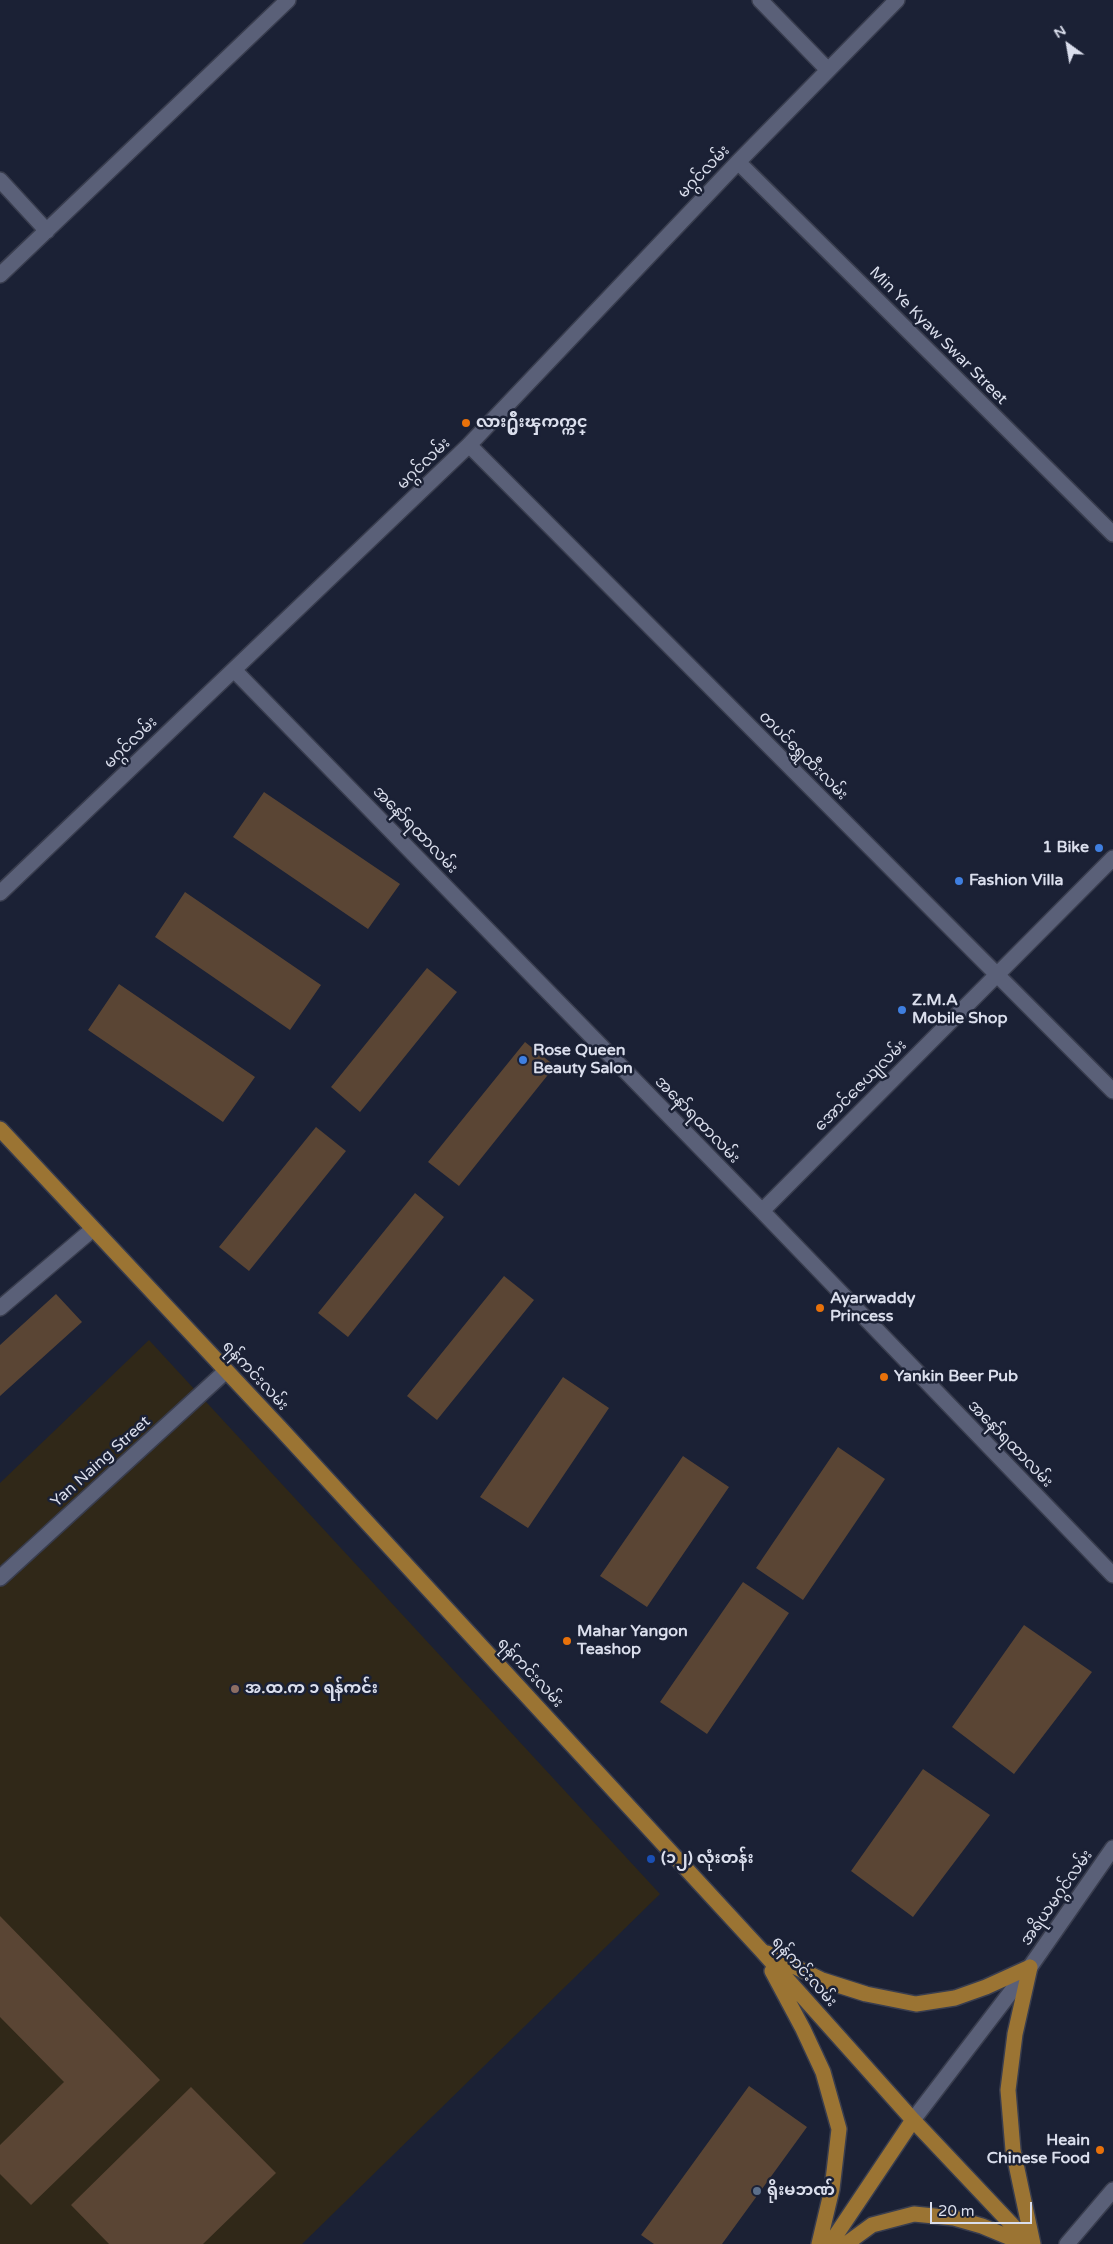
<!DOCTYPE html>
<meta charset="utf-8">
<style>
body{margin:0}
#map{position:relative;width:1113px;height:2244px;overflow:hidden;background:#1b2135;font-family:"Varela Round",sans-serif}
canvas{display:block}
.north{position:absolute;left:1043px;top:20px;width:50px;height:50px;-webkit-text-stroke:4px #1b2135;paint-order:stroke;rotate:328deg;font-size:14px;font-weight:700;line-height:20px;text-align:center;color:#dadeec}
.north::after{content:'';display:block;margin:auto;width:18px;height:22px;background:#dadeec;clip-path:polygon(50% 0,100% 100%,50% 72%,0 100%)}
.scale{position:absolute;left:930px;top:2202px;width:102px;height:22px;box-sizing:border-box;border:2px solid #dadeec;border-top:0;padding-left:6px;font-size:15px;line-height:18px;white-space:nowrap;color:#dadeec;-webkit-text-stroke:4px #1b2135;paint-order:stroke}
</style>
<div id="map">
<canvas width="1113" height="2244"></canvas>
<div class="north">N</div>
<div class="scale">20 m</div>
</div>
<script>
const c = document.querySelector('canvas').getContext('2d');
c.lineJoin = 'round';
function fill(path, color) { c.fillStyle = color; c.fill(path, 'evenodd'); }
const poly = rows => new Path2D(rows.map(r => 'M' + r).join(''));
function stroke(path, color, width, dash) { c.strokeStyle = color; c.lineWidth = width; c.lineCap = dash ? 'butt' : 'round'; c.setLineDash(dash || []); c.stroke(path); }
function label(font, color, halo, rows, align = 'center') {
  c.font = font + ' "Varela Round","Noto Sans Myanmar",sans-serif'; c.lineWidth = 5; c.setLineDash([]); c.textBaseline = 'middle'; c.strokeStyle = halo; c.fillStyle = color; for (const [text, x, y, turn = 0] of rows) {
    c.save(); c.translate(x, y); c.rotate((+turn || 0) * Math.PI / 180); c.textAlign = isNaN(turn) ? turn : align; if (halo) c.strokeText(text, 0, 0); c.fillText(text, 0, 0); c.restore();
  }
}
fill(poly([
 [149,1340,660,1894,302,2244,0,2244,0,1483]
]), '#302818');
fill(poly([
 [264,792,400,884,368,929,233,837],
 [185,892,321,985,290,1030,155,937],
 [427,968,457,992,360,1112,331,1087],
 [119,984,255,1077,223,1122,88,1030],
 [525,1042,555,1066,459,1186,428,1162],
 [316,1127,346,1151,249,1271,219,1247],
 [415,1193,444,1217,348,1337,318,1313],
 [504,1276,534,1300,437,1420,407,1396],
 [56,1294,82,1322,0,1396,0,1345],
 [563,1377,609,1408,528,1528,480,1497],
 [838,1447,885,1479,803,1600,756,1568],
 [683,1456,729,1487,647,1607,600,1576],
 [743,1582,789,1613,707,1734,660,1702],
 [1024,1625,1092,1672,1014,1774,952,1727],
 [923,1769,990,1815,913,1917,851,1871],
 [0,1916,160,2080,31,2205,0,2174,0,2145,64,2082,0,2017],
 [749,2086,807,2127,722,2244,654,2244,641,2235],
 [191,2087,276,2173,203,2244,109,2244,71,2205]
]), '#5a4534');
const minor = poly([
 [760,0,828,70],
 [738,162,1113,534],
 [0,180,47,231],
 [0,275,288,0],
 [469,445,1113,1091],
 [234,670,762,1211,1113,1575],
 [0,893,469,445,738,162,897,0],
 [762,1211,1113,858],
 [0,1308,93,1229],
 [0,1578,226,1371],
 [913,2120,1030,1967,1113,1848],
 [1067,2244,1113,2190]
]);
const major = poly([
 [0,1129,280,1428,761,1950,913,2120,1030,2244],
 [767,1953,822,1980,866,1994,916,2004,955,1998,986,1987,1030,1967],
 [1030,1967,1015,2034,1008,2090,1013,2150,1033,2244],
 [772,1971,803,2029,823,2072,839,2129,832,2189,819,2244],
 [830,2244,913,2120],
 [846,2244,872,2225,914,2214,954,2218,982,2226,1025,2244]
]);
stroke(minor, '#393d4e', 18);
stroke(major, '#393d4e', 18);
stroke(minor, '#5a6078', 15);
stroke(major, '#9b7433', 15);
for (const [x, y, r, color] of [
 [466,423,5,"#e8710a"],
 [1099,848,5,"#3f7fe0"],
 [959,881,5,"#3f7fe0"],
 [902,1010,5,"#3f7fe0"],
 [523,1060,5,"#3f7fe0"],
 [820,1308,5,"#e8710a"],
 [884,1377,5,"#e8710a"],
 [567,1641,5,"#e8710a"],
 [235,1689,5,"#8d6e63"],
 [651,1859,5,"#1a4fb4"],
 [1100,2150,5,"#e8710a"],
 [757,2191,5,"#5c6f8a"]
]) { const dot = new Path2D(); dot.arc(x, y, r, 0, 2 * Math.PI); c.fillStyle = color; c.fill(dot); stroke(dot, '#1b2135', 2); }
label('16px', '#dadeec', '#1b2135', [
 ["မဂ္ဂင်လမ်း",704,172,-46],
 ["Min Ye Kyaw Swar Street",938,336,45],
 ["မဂ္ဂင်လမ်း",424,464,-44],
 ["မဂ္ဂင်လမ်း",131,743,-44],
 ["တပင်ရွှေထီးလမ်း",803,756,45],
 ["အနော်ရထာလမ်း",415,830,46],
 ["အောင်ဇေယျလမ်း",861,1086,-45],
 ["အနော်ရထာလမ်း",697,1120,46],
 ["ရန်ကင်းလမ်း",255,1376,47],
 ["အနော်ရထာလမ်း",1010,1444,46],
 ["Yan Naing Street",101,1462,-42],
 ["ရန်ကင်းလမ်း",530,1673,47],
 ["အရိယမဂ္ဂင်လမ်း",1057,1898,-55],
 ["ရန်ကင်းလမ်း",804,1972,48]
]);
label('bold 16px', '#dadeec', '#1b2135', [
 ["လား႐ွိဳးၾကက္ကင္",476,423],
 ["1 Bike",1089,848,"right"],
 ["Fashion Villa",969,881],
 ["Z.M.A",912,1001],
 ["Mobile Shop",912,1019],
 ["Rose Queen",533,1051],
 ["Beauty Salon",533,1069],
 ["Ayarwaddy",830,1299],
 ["Princess",830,1317],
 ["Yankin Beer Pub",894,1377],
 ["Mahar Yangon",577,1632],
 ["Teashop",577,1650],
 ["အ.ထ.က ၁ ရန်ကင်း",245,1689],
 ["(၁၂) လုံးတန်း",661,1859],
 ["Heain",1090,2141,"right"],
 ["Chinese Food",1090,2159,"right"],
 ["ရိုးမဘဏ်",767,2191]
], 'left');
</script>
